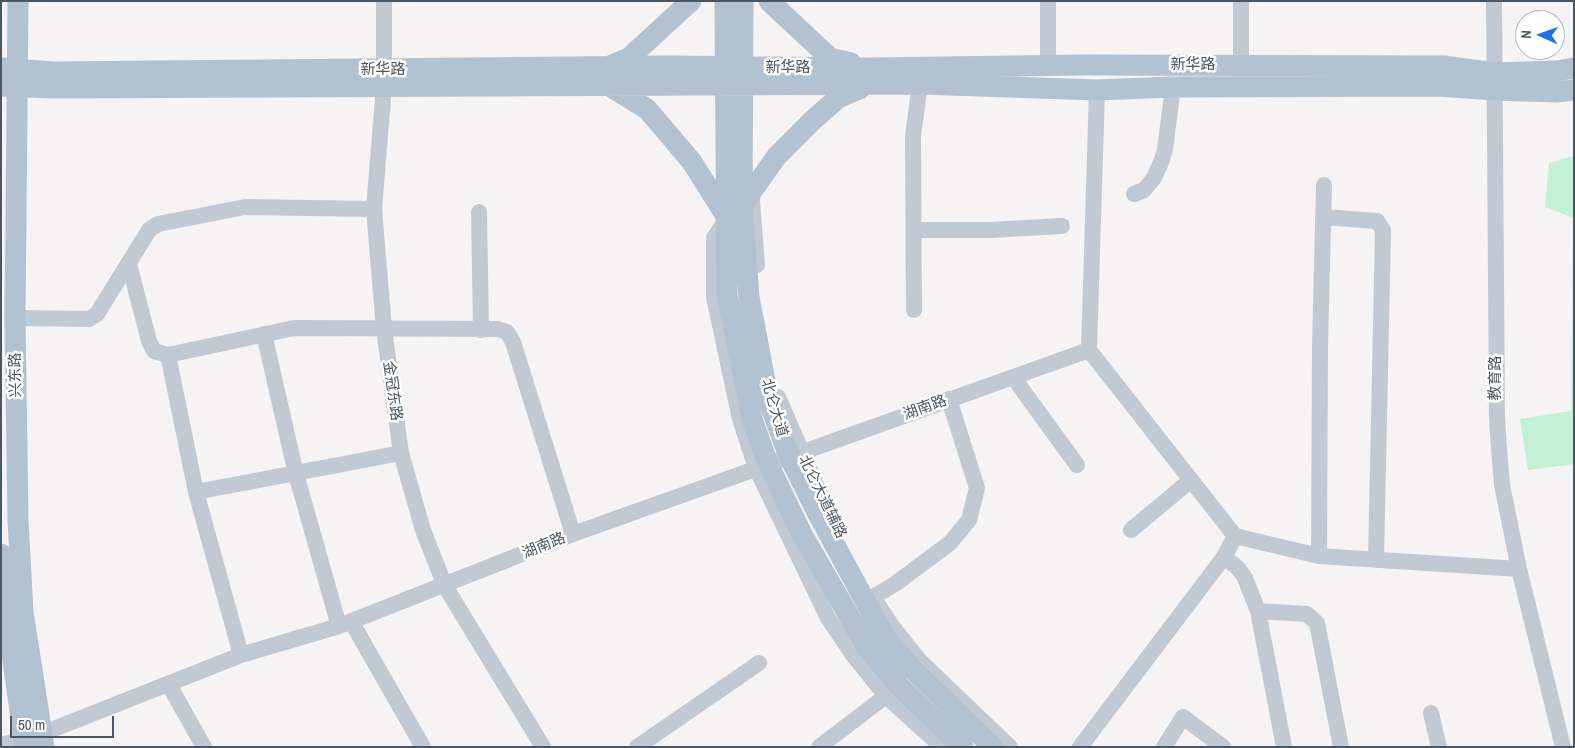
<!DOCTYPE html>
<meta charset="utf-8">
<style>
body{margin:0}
#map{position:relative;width:1575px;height:748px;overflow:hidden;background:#f5f3f3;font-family:"Archivo Narrow",sans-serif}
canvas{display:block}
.frame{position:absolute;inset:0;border:2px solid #4a5661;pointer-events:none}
.north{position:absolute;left:1515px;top:10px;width:50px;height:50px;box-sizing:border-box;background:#fff;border:1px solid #b7bbc0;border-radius:50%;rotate:272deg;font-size:14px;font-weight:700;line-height:20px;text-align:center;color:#4a5661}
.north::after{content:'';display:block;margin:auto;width:18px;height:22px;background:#1a73e8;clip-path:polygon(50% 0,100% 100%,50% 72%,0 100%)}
.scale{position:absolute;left:10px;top:716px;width:104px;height:22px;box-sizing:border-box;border:2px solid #4a5661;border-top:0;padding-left:6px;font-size:15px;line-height:18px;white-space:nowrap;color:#4a5661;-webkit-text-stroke:4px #fff;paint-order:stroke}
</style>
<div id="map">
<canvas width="1575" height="748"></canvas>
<div class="frame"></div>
<div class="north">N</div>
<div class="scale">50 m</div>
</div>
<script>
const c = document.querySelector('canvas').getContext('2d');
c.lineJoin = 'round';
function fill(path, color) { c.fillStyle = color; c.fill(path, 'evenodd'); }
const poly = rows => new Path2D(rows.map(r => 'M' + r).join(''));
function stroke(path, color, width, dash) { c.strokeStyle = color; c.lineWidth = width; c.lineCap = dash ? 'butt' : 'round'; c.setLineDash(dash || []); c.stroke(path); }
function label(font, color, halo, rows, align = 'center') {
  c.font = font + ' "Archivo Narrow","Noto Sans SC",sans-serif'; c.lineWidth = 5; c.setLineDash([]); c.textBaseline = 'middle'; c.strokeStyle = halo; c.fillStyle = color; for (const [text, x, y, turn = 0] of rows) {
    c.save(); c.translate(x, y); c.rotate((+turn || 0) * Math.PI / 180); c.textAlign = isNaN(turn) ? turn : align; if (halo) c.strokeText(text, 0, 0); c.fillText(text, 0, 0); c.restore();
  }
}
fill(poly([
 [1574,156,1574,464,1528,470,1520,419,1571,411,1573,218,1545,207,1549,163]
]), '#c3f1d5');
stroke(poly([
 [384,1,384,86,374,209,384,329,401,453,423,530,445,586,543,747],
 [1494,1,1497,416,1499,449,1502,485,1519,569,1563,747],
 [1048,65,1048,1],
 [1241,65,1241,1],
 [1097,90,1089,350,1235,536],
 [751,187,757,265],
 [1134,194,1144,190,1154,178,1162,160,1165,149,1173,87],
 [479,212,481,330],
 [1323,217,1377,221,1383,230,1376,560],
 [727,218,714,238,714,297,740,419,756,468,828,618,853,655,886,696,942,747],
 [914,230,991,230,1062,226],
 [129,264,149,341,154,351,168,355,196,492,241,655],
 [914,310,913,136,920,84],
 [15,318,89,319,97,314,149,230,158,224,245,207,374,209],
 [264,334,296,474,339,626],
 [168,355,294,328,498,329,507,332,513,342,573,534],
 [1013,377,1077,465],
 [778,397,823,501],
 [196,492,401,453],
 [1131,530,1191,480],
 [1319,556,1320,346,1324,185],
 [1224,557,1238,568,1245,578,1258,611,1284,747],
 [865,602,895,584,950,543,969,520,977,488,949,399],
 [876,602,892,626,919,660,1010,747],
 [1258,611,1307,614,1317,623,1341,747],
 [351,621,423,747],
 [169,685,204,747],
 [1431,713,1439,747],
 [1,745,41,734,241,655,339,626,573,534,1089,350],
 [637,747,759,663],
 [819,747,895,689],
 [1080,747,1224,557,1235,536,1319,556,1519,569],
 [1164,747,1183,717,1223,747]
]), '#c1cad2', 16);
stroke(poly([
 [18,1,15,318,18,520,23,612,44,747],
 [725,1,727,295,752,419,768,464,803,536,868,649,899,686,963,747],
 [743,1,742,205,749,297,769,402,789,456,818,514,883,634,913,670,993,747],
 [769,1,830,58,851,63],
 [610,66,629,58,691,1],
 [1,68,53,72,671,66,871,68,1084,65,1444,66,1494,73,1556,71,1574,68],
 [608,85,647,109,692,162,726,216],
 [1,86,53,88,920,84,1097,90,1173,87,1439,86,1494,90,1556,92,1574,90],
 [742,205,777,156,813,120,838,98,861,88],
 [1,554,8,625,25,747]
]), '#b3c2d1', 21);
label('15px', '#4a5661', '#fff', [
 ["新华路",1193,65],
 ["新华路",788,68],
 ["新华路",383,70],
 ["兴东路",16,375,-91],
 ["教育路",1496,378,-90],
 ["金冠东路",392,391,82],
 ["北仑大道",774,408,74],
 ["湖南路",925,408,-20],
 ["北仑大道辅路",822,497,64],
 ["湖南路",544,546,-22]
]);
</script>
